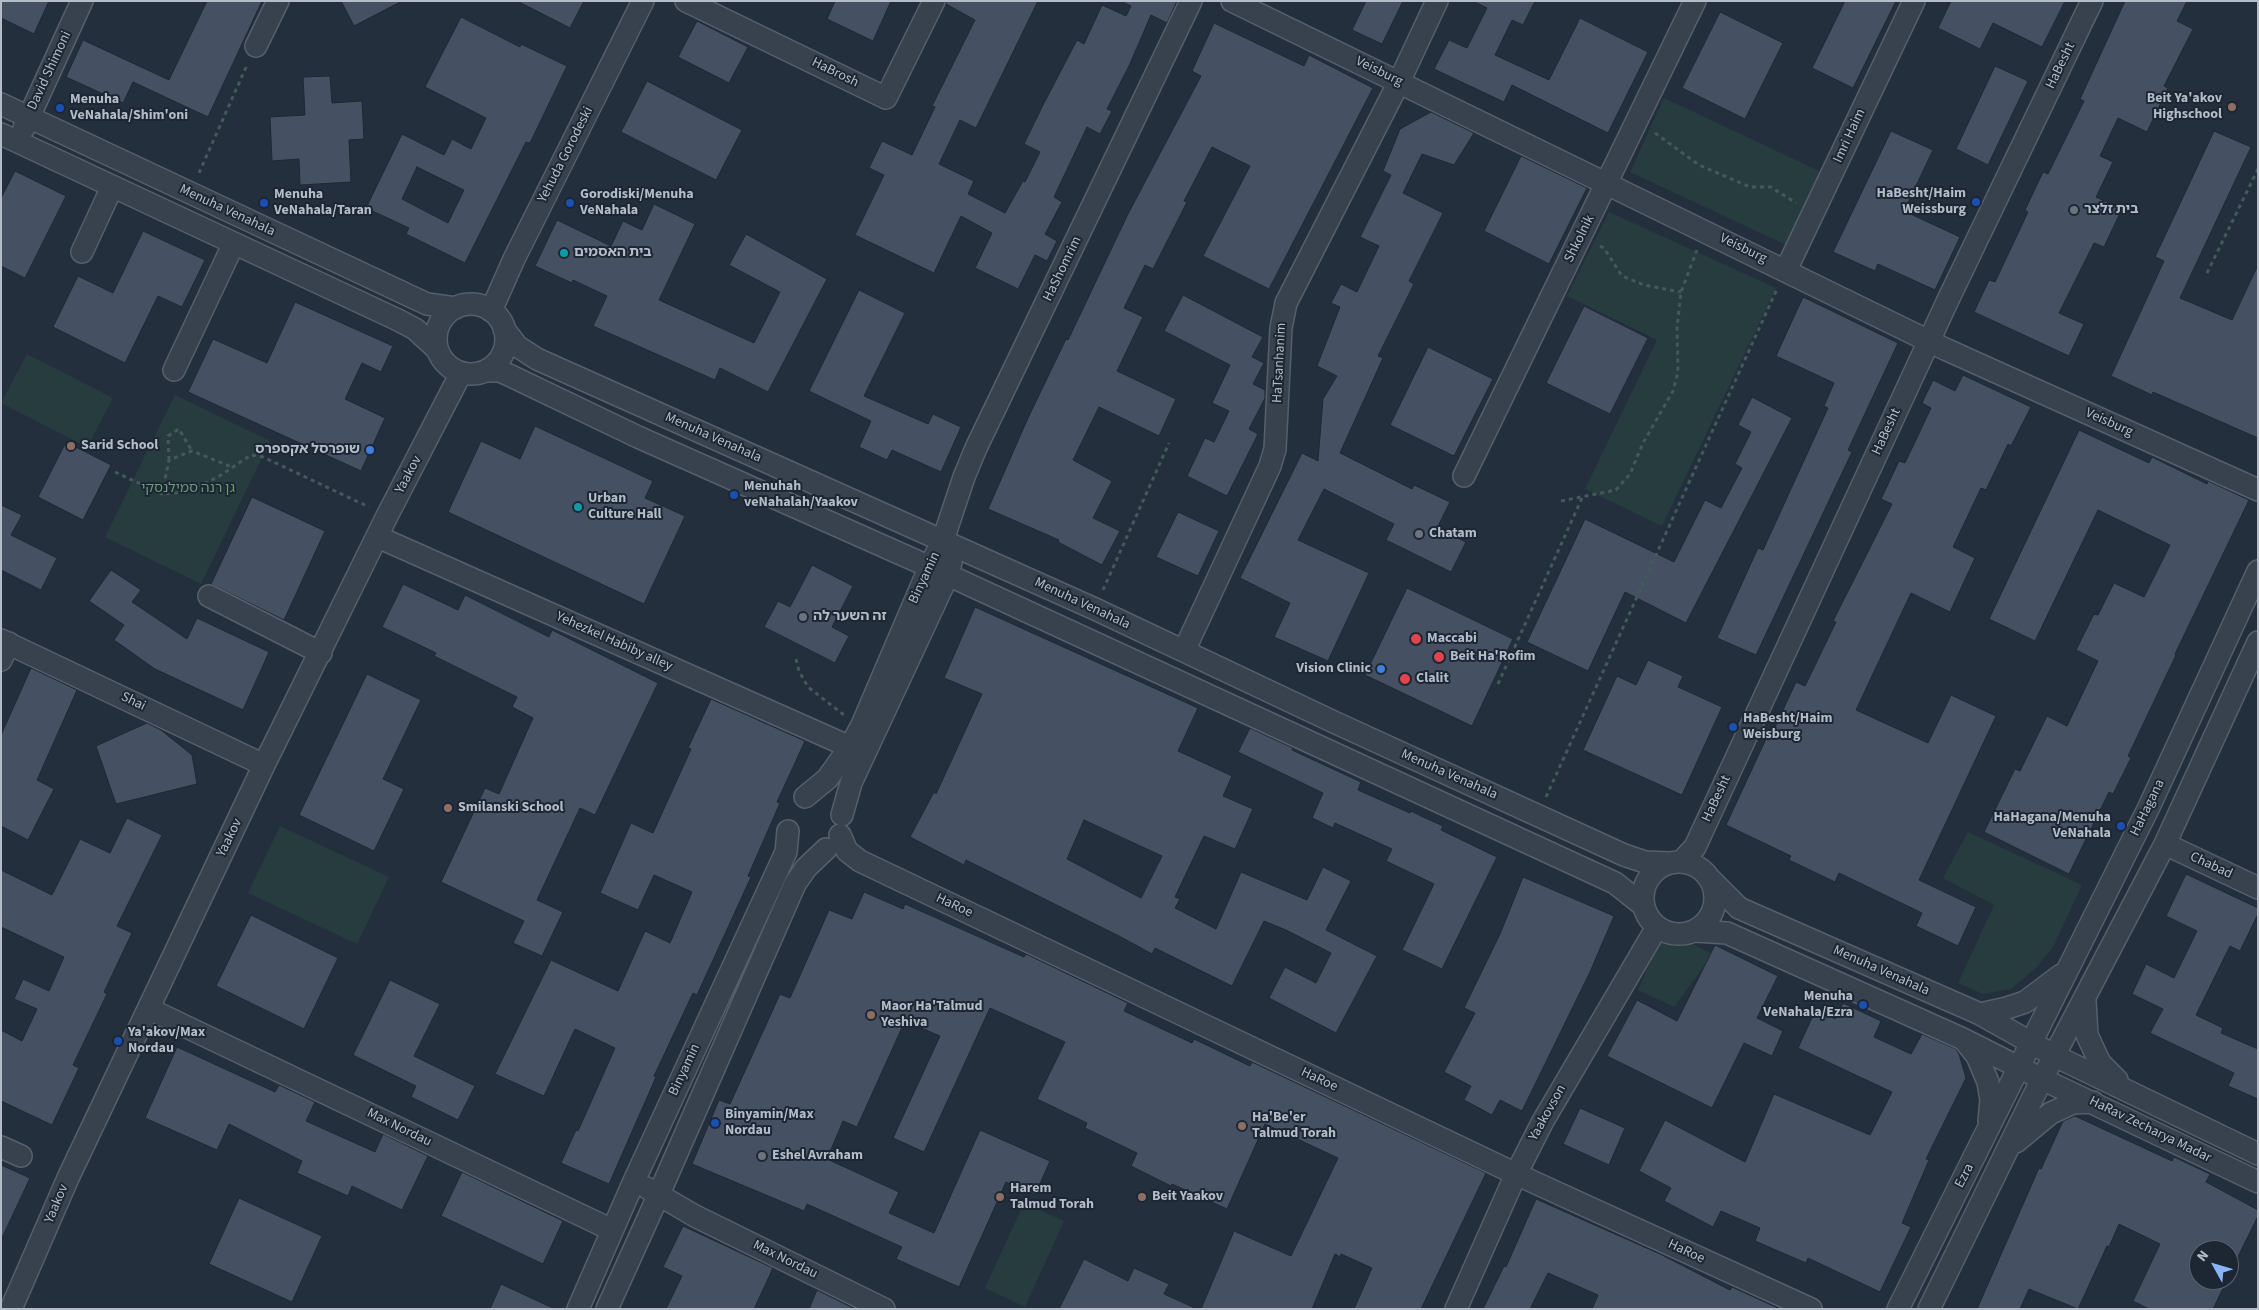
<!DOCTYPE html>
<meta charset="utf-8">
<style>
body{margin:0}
#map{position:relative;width:2259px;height:1310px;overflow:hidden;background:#242f3e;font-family:"Source Sans 3",sans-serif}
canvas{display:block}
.frame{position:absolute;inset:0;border:2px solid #b4bcc9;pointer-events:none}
.north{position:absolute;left:2189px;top:1240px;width:50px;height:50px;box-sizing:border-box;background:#1d2633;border:1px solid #59626f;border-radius:50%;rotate:309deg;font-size:14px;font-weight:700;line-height:20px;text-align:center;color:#b4bcc9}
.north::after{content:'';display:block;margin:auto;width:18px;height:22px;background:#8ab4f8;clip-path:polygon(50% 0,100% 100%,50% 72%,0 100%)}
</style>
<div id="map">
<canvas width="2259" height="1310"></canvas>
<div class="frame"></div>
<div class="north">N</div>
</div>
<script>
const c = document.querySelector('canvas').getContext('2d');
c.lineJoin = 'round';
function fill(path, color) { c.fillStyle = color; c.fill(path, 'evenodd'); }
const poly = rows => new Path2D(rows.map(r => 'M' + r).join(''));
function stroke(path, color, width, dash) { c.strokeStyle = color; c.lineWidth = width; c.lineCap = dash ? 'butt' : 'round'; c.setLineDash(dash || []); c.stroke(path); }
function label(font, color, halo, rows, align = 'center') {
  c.font = font + ' "Source Sans 3","Noto Sans Hebrew",sans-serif'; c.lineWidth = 4; c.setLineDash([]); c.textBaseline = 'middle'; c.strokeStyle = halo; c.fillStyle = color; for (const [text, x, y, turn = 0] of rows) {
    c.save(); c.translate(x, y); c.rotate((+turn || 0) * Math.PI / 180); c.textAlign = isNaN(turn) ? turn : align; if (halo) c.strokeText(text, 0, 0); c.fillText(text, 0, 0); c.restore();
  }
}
fill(poly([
 [1664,98,1834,178,1799,251,1630,172],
 [1609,212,1776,288,1662,526,1585,489,1657,340,1567,296],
 [27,354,113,398,87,447,1,403],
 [175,395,270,441,201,584,105,537],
 [280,826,389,877,357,944,248,893],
 [1968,832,2082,885,2053,947,2036,968,2011,989,1983,994,1958,983,1994,905,1943,878],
 [1664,930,1713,954,1674,1007,1638,990],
 [1024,1203,1064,1221,1025,1307,985,1288]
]), '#263c3f');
const building = poly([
 [1,1,49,1,34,34,1,18,1,1],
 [207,1,262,1,208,117,133,82,123,103,66,77,83,40,169,80,207,1],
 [341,1,402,1,354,26,341,1],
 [517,1,584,1,570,28,517,1],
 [835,1,891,1,873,41,827,19,835,1],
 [946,1,1038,1,976,128,960,120,939,164,974,181,968,194,1005,213,1023,181,1025,182,1040,152,1024,144,1043,105,1077,40,1084,44,1102,5,1126,16,1131,6,1121,1,1177,1,1167,23,1151,15,1129,66,1107,109,1112,111,1100,134,1087,127,1054,197,1062,202,1045,234,1057,241,1047,261,1035,255,1018,289,975,268,992,233,961,216,934,273,855,235,884,175,869,168,882,141,912,155,935,107,932,106,975,20,946,4,946,1],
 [1366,1,1403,1,1382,44,1352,30,1366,1],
 [1473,1,1535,1,1523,25,1512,20,1495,55,1549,80,1580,18,1648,52,1608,133,1512,85,1504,102,1434,69,1449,40,1467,48,1487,8,1473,1],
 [1845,1,1896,1,1853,88,1812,68,1845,1],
 [1951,1,2065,1,2042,47,1993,23,1980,49,1938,28,1951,1],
 [2125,1,2187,1,2177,21,2193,29,2164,86,2168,88,2147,132,2118,118,2100,156,2113,162,2096,197,2122,209,2104,247,2094,243,2059,313,2084,324,2069,356,1974,312,1989,280,1995,282,2028,212,2025,210,2043,172,2048,174,2084,101,2080,99,2125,1],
 [1720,12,1783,43,1745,119,1682,88,1720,12],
 [461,17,520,47,521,44,567,66,530,143,526,142,465,263,406,234,409,228,366,208,402,134,444,155,452,139,471,149,486,118,425,87,461,17],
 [417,167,464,190,448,223,402,199,417,167],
 [697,21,748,47,729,83,678,57,697,21],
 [1214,23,1304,66,1309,55,1373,88,1269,289,1203,256,1250,166,1212,147,1184,201,1187,202,1153,269,1145,265,1124,308,1143,317,1117,371,1176,399,1159,436,1099,407,1073,460,1112,481,1093,518,1120,531,1102,565,1058,542,1059,540,988,509,1028,418,1066,339,1068,340,1089,296,1128,214,1201,76,1192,71,1214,23],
 [1995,66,2028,81,1988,165,1956,149,1995,66],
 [330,76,332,103,362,101,364,139,349,140,351,182,300,185,299,159,272,161,270,117,305,115,303,77,330,76],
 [647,81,742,130,716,180,621,132,647,81],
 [1431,112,1474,133,1454,165,1422,154,1403,193,1443,213,1409,281,1414,284,1378,356,1383,358,1340,453,1412,489,1414,485,1450,502,1437,528,1466,542,1451,572,1386,540,1394,524,1324,489,1298,540,1369,573,1328,661,1274,637,1290,603,1240,578,1302,453,1318,461,1323,399,1337,376,1317,366,1340,307,1331,303,1341,284,1357,292,1379,246,1360,237,1391,175,1383,171,1400,129,1431,112],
 [1891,131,1933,150,1904,211,1960,237,1935,290,1878,264,1875,271,1833,252,1891,131],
 [2214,131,2251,147,2180,298,2232,320,2258,265,2258,438,2153,392,2152,395,2111,376,2164,261,2155,257,2214,131],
 [1521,156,1587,188,1549,264,1484,231,1521,156],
 [15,171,66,196,25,278,1,266,1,198,15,171],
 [654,204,695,224,659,300,754,343,780,292,729,265,746,234,827,279,768,392,720,368,715,380,593,326,607,296,573,280,572,283,535,266,557,220,611,246,623,221,642,230,654,204],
 [143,231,205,260,182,307,158,296,125,363,53,327,78,276,113,293,143,231],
 [859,290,905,313,864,396,928,424,933,414,961,427,941,472,892,450,887,460,859,447,871,421,809,391,859,290],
 [1183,295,1263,337,1252,357,1264,363,1253,384,1265,390,1265,398,1249,429,1258,434,1227,496,1187,476,1205,438,1214,442,1229,411,1212,403,1230,365,1164,331,1183,295],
 [1803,297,1898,343,1848,450,1852,452,1756,655,1717,638,1758,548,1763,550,1828,408,1824,406,1834,383,1776,356,1803,297],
 [295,302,393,346,381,372,362,363,345,399,385,418,361,471,188,392,213,339,267,363,295,302],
 [1584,306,1648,338,1610,414,1546,383,1584,306],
 [1428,347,1493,379,1454,456,1390,425,1428,347],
 [1963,375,2031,407,2011,446,2008,444,1986,490,1981,488,1953,547,1975,558,1950,612,1911,593,1856,710,1928,743,1951,695,1996,716,1919,880,1976,907,1958,946,1916,926,1922,913,1839,873,1835,882,1789,860,1791,856,1726,825,1766,739,1769,740,1796,682,1805,686,1836,622,1833,621,1892,504,1881,499,1899,461,1905,463,1931,408,1922,403,1933,380,1955,391,1963,375],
 [1752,397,1792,418,1686,623,1625,592,1588,671,1527,642,1585,519,1674,562,1705,500,1721,508,1742,468,1735,464,1751,432,1738,425,1752,397],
 [535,426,653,481,645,498,685,516,644,604,448,512,481,441,520,459,535,426],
 [2079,430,2149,463,2152,457,2207,484,2208,481,2249,500,2175,654,2176,655,2128,756,2131,758,2113,794,2109,792,2069,874,1984,832,2015,769,2020,771,2047,716,2067,726,2098,661,2076,650,2094,614,2098,615,2114,583,2144,597,2170,545,2098,510,2035,641,1989,619,2079,430],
 [66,442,111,465,83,520,38,497,66,442],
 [252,497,325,531,284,620,211,584,252,497],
 [1,505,22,515,11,535,57,558,41,590,1,570,1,505],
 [1178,512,1219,531,1198,576,1156,557,1178,512],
 [812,565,853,586,832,627,849,636,835,663,764,627,778,601,790,607,812,565],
 [111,570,141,590,132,602,187,639,197,618,269,652,243,710,155,669,114,640,124,625,89,601,111,570],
 [403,584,458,610,465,595,549,637,552,630,658,683,595,815,580,808,537,900,563,912,542,956,513,943,524,921,441,882,485,788,499,794,533,718,512,707,517,697,434,656,436,653,382,627,403,584],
 [1407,588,1513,639,1472,726,1365,675,1407,588],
 [975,607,1198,708,1178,751,1232,776,1223,796,1253,809,1235,849,1204,836,1175,897,1180,899,1175,908,1216,929,1241,872,1307,900,1323,867,1351,881,1326,930,1377,956,1336,1033,1269,998,1285,967,1316,983,1331,953,1286,930,1264,921,1232,986,1155,948,1152,954,1121,937,966,860,964,865,910,837,934,792,936,794,982,694,944,678,975,607],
 [1084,820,1162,856,1141,898,1067,859,1084,820],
 [1648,660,1683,676,1678,687,1722,707,1682,795,1583,750,1617,676,1636,685,1648,660],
 [31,668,77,690,37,780,54,789,28,840,1,826,1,735,31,668],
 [367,674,421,700,383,779,404,789,374,851,299,815,367,674],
 [711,699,805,741,777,802,780,803,748,876,751,877,697,995,693,993,654,1076,656,1077,609,1184,561,1163,576,1130,578,1131,615,1048,575,1029,544,1096,495,1074,551,960,618,991,645,931,670,943,692,892,654,875,638,910,600,893,631,823,653,833,691,749,688,748,711,699],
 [147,723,161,730,192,755,197,784,116,804,96,746,147,723],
 [1250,728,1293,748,1292,750,1361,782,1358,790,1410,813,1411,811,1421,816,1443,826,1441,830,1497,857,1442,969,1402,950,1434,884,1386,861,1392,849,1335,823,1333,828,1312,818,1323,793,1238,752,1250,728],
 [127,818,162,835,117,926,132,933,104,992,107,994,73,1065,79,1068,52,1125,1,1101,1,1030,22,1041,37,1009,14,999,23,979,49,991,64,957,1,927,1,870,52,895,80,839,110,853,127,818],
 [2186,874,2258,908,2258,914,2240,951,2230,946,2196,1015,2223,1028,2221,1033,2258,1049,2258,1099,2228,1086,2234,1073,2150,1033,2163,1009,2132,994,2146,964,2174,978,2197,931,2166,916,2186,874],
 [1523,877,1614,916,1590,972,1522,1111,1500,1100,1492,1115,1464,1100,1471,1086,1444,1072,1475,1013,1464,1008,1500,934,1523,877],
 [864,892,903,909,905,904,1024,957,1026,954,1128,1003,1124,1011,1192,1043,1194,1039,1250,1066,1252,1062,1486,1173,1421,1309,1354,1309,1372,1268,1341,1254,1340,1257,1335,1254,1312,1309,1201,1309,1234,1231,1291,1256,1338,1158,1265,1124,1227,1209,1172,1184,1171,1186,1131,1166,1137,1153,1085,1128,1087,1123,1037,1099,1065,1042,990,1008,924,1152,893,1138,940,1036,905,1021,857,1127,843,1121,827,1159,899,1192,889,1213,934,1233,980,1130,1050,1161,1035,1195,1006,1182,959,1287,896,1259,902,1247,807,1204,804,1211,692,1164,719,1100,730,1104,780,994,790,998,829,910,852,919,864,892],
 [251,915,338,958,304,1029,216,986,251,915],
 [1715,945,1778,976,1757,1018,1783,1031,1772,1056,1744,1043,1712,1108,1607,1056,1637,1000,1677,1021,1715,945],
 [390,980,440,1004,414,1056,475,1086,458,1120,411,1097,416,1086,353,1055,390,980],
 [1843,1003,1881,1021,1874,1037,1911,1054,1922,1034,1956,1049,1959,1054,1966,1078,1926,1159,1929,1160,1902,1223,1911,1227,1880,1292,1808,1258,1806,1263,1755,1241,1760,1228,1721,1211,1713,1227,1664,1201,1671,1188,1639,1171,1665,1120,1745,1162,1774,1094,1870,1135,1892,1092,1798,1048,1816,1009,1835,1019,1843,1003],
 [177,1047,275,1092,279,1085,315,1102,306,1121,375,1152,383,1134,428,1156,402,1210,352,1186,348,1196,297,1173,302,1161,229,1124,217,1150,145,1118,177,1047],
 [1580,1108,1625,1128,1609,1165,1563,1144,1580,1108],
 [2075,1116,2172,1161,2174,1157,2210,1174,2206,1182,2258,1210,2258,1216,2229,1275,2229,1250,2199,1250,2199,1280,2227,1280,2213,1309,2149,1309,2133,1301,2160,1244,2119,1224,2109,1247,2107,1246,2078,1309,2029,1289,2020,1309,1977,1309,2039,1168,2041,1169,2063,1121,2075,1116],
 [1,1165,30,1178,1,1240,1,1165],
 [462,1172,563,1221,543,1264,441,1216,462,1172],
 [239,1198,322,1236,292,1302,209,1264,239,1198],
 [1536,1199,1660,1254,1730,1290,1732,1287,1780,1309,1592,1309,1598,1295,1548,1273,1530,1309,1483,1309,1504,1266,1506,1267,1536,1199],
 [683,1226,773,1268,754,1309,666,1309,682,1276,663,1267,683,1226],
 [1084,1259,1128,1281,1134,1268,1169,1284,1164,1294,1197,1309,1059,1309,1084,1259],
 [501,1284,555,1309,490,1309,501,1284],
 [817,1290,855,1309,809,1309,817,1290]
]);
fill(building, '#455162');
stroke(building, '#1f2835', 1);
const minor = poly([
 [686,1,886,98,934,1],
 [1232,1,1945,349,2258,490],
 [256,46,278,1],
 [1,104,427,304,456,308],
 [24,128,82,1],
 [1,134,398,320,415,329,437,349],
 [82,252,112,187],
 [1786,270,1914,1],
 '436 339a35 35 0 1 1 70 0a35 35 0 1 1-70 0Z',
 [491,311,514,259,643,1],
 [504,329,517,346,537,359,1095,609,1336,723,1624,855,1645,862,1669,863],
 [174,370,233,245],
 [485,371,500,371,511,376,638,437,948,575,1615,883,1644,906],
 [1464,476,1695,1],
 [378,537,850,747],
 [209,596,321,653],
 [1,640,264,765],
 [1184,651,1270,466,1275,449,1281,328,1286,303,1399,82,1437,1],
 [1,660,9,643],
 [805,797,827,779,850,747,862,725,930,566,943,540,964,477,976,448,1191,1],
 [842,815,851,783,948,575,951,562],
 [840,835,847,851,860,861,1516,1174,1811,1309],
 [2165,844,2258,888],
 [1682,861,1695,847,1947,302,2092,1],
 '1643 898a36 36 0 1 1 72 0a36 36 0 1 1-72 0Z',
 [1711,880,1739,908,1980,1014,2055,1056,2258,1154],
 [1695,931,1727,933,1963,1039,2042,1079,2258,1182],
 [2085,1001,2087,1035,2100,1063,2117,1080],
 [149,1009,612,1230],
 [1980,1014,2007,1008,2025,1002,2061,975],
 [1965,1041,1977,1056,1988,1082,1991,1100,1989,1121],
 [2016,1142,2051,1113,2073,1103,2093,1102],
 [1,1147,21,1156],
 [647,1188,695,1216,884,1309],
 [11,1309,68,1178,264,765,387,516,461,373],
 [578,1309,634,1181,786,852,788,831],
 [607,1309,659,1194,795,884,806,868,826,849],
 [1456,1309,1516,1174,1543,1121,1657,927],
 [1898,1309,2149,807,2258,571],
 [1929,1309,2042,1079,2165,844,2258,642]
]);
stroke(minor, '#565f6c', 24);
stroke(poly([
 [1655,133,1699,165,1750,187,1771,187,1796,203],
 [199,173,247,65],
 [1600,246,1604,248,1622,276,1644,285,1681,292],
 [2207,273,2258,169],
 [169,460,168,436,179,429,192,451],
 [115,472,162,494,186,492,218,477,251,455,263,457,369,507],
 [162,494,169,460,192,451,232,467],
 [1561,501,1616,490,1630,474,1643,443,1673,391,1678,372,1677,327,1681,292,1697,250],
 [1103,590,1169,443],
 [796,659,799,671,808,687,844,715],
 [1498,684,1582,498],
 [1546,797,1777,289]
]), '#44595c', 3, [4, 4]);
stroke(minor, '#38414e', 21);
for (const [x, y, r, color] of [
 [2232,107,5,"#8d6e63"],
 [60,108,5,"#1a4fb4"],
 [1976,202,5,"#1a4fb4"],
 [264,203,5,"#1a4fb4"],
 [570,203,5,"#1a4fb4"],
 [2074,210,5,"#6b7280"],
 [564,253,5,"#0f9aa8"],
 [71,446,5,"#8d6e63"],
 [370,450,5,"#3f7fe0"],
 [734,495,5,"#1a4fb4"],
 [578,507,5,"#0f9aa8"],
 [1419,534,5,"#6b7280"],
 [803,617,5,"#6b7280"],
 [1416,639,6,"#e0444e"],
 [1439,657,6,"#e0444e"],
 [1381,669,5,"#3f7fe0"],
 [1405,679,6,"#e0444e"],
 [1733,727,5,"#1a4fb4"],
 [448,808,5,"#8d6e63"],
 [2121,826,5,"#1a4fb4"],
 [1863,1005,5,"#1a4fb4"],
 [871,1015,5,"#8d6e63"],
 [118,1041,5,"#1a4fb4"],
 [715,1123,5,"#1a4fb4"],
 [1242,1126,5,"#8d6e63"],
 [762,1156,5,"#6b7280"],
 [1000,1197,5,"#8d6e63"],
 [1142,1197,5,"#8d6e63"]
]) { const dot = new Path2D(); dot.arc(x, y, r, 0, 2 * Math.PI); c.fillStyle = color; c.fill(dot); stroke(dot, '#1d2633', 2); }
label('14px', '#b4bcc9', '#1d2633', [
 ["HaBesht",2061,66,-64],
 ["David Shimoni",50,71,-65],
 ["Veisburg",1379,72,26],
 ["HaBrosh",835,73,26],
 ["Imri Haim",1850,136,-65],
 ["Yehuda Gorodeski",566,155,-63],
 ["Menuha Venahala",227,211,25],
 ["Shkolnik",1580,239,-64],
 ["Veisburg",1743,249,26],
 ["HaShomrim",1063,269,-64],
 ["HaTsanhanim",1280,363,-87],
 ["Veisburg",2109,423,24],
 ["HaBesht",1887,432,-65],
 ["Menuha Venahala",713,438,24],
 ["Yaakov",409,475,-62],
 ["Binyamin",925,578,-65],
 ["Menuha Venahala",1082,604,25],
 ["Yehezkel Habiby alley",614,642,24],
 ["Shai",133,702,26],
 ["Menuha Venahala",1449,775,24],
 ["HaBesht",1717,799,-65],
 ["HaHagana",2148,808,-64],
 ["Yaakov",230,838,-64],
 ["Chabad",2211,866,25],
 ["HaRoe",954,906,25],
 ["Menuha Venahala",1881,971,24],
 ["Binyamin",685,1070,-65],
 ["HaRoe",1319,1080,25],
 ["Yaakovson",1548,1113,-61],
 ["Max Nordau",399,1128,26],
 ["HaRav Zecharya Madar",2150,1130,26],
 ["Ezra",1965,1176,-63],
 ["Yaakov",57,1204,-67],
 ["HaRoe",1686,1252,25],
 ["Max Nordau",785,1260,26]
]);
label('bold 14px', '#b4bcc9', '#1d2633', [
 ["Beit Ya'akov",2222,99,"right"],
 ["Highschool",2222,115,"right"],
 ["Menuha",70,100],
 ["VeNahala/Shim'oni",70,116],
 ["HaBesht/Haim",1966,194,"right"],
 ["Weissburg",1966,210,"right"],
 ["Menuha",274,195],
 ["VeNahala/Taran",274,211],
 ["Gorodiski/Menuha",580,195],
 ["VeNahala",580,211],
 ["בית זלצר",2084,210],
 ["בית האסמים",574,253],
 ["Sarid School",81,446],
 ["שופרסל אקספרס",360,450,"right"],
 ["Menuhah",744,487],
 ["veNahalah/Yaakov",744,503],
 ["Urban",588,499],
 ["Culture Hall",588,515],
 ["Chatam",1429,534],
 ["זה השער לה",813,617],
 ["Maccabi",1427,639],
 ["Beit Ha'Rofim",1450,657],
 ["Vision Clinic",1371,669,"right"],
 ["Clalit",1416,679],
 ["HaBesht/Haim",1743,719],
 ["Weisburg",1743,735],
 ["Smilanski School",458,808],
 ["HaHagana/Menuha",2111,818,"right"],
 ["VeNahala",2111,834,"right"],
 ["Menuha",1853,997,"right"],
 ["VeNahala/Ezra",1853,1013,"right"],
 ["Maor Ha'Talmud",881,1007],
 ["Yeshiva",881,1023],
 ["Ya'akov/Max",128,1033],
 ["Nordau",128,1049],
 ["Binyamin/Max",725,1115],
 ["Nordau",725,1131],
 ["Ha'Be'er",1252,1118],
 ["Talmud Torah",1252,1134],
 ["Eshel Avraham",772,1156],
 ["Harem",1010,1189],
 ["Talmud Torah",1010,1205],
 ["Beit Yaakov",1152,1197]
], 'left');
label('14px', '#6b9a76', '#1d2633', [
 ["גן רנה סמילנסקי",188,489]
]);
</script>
